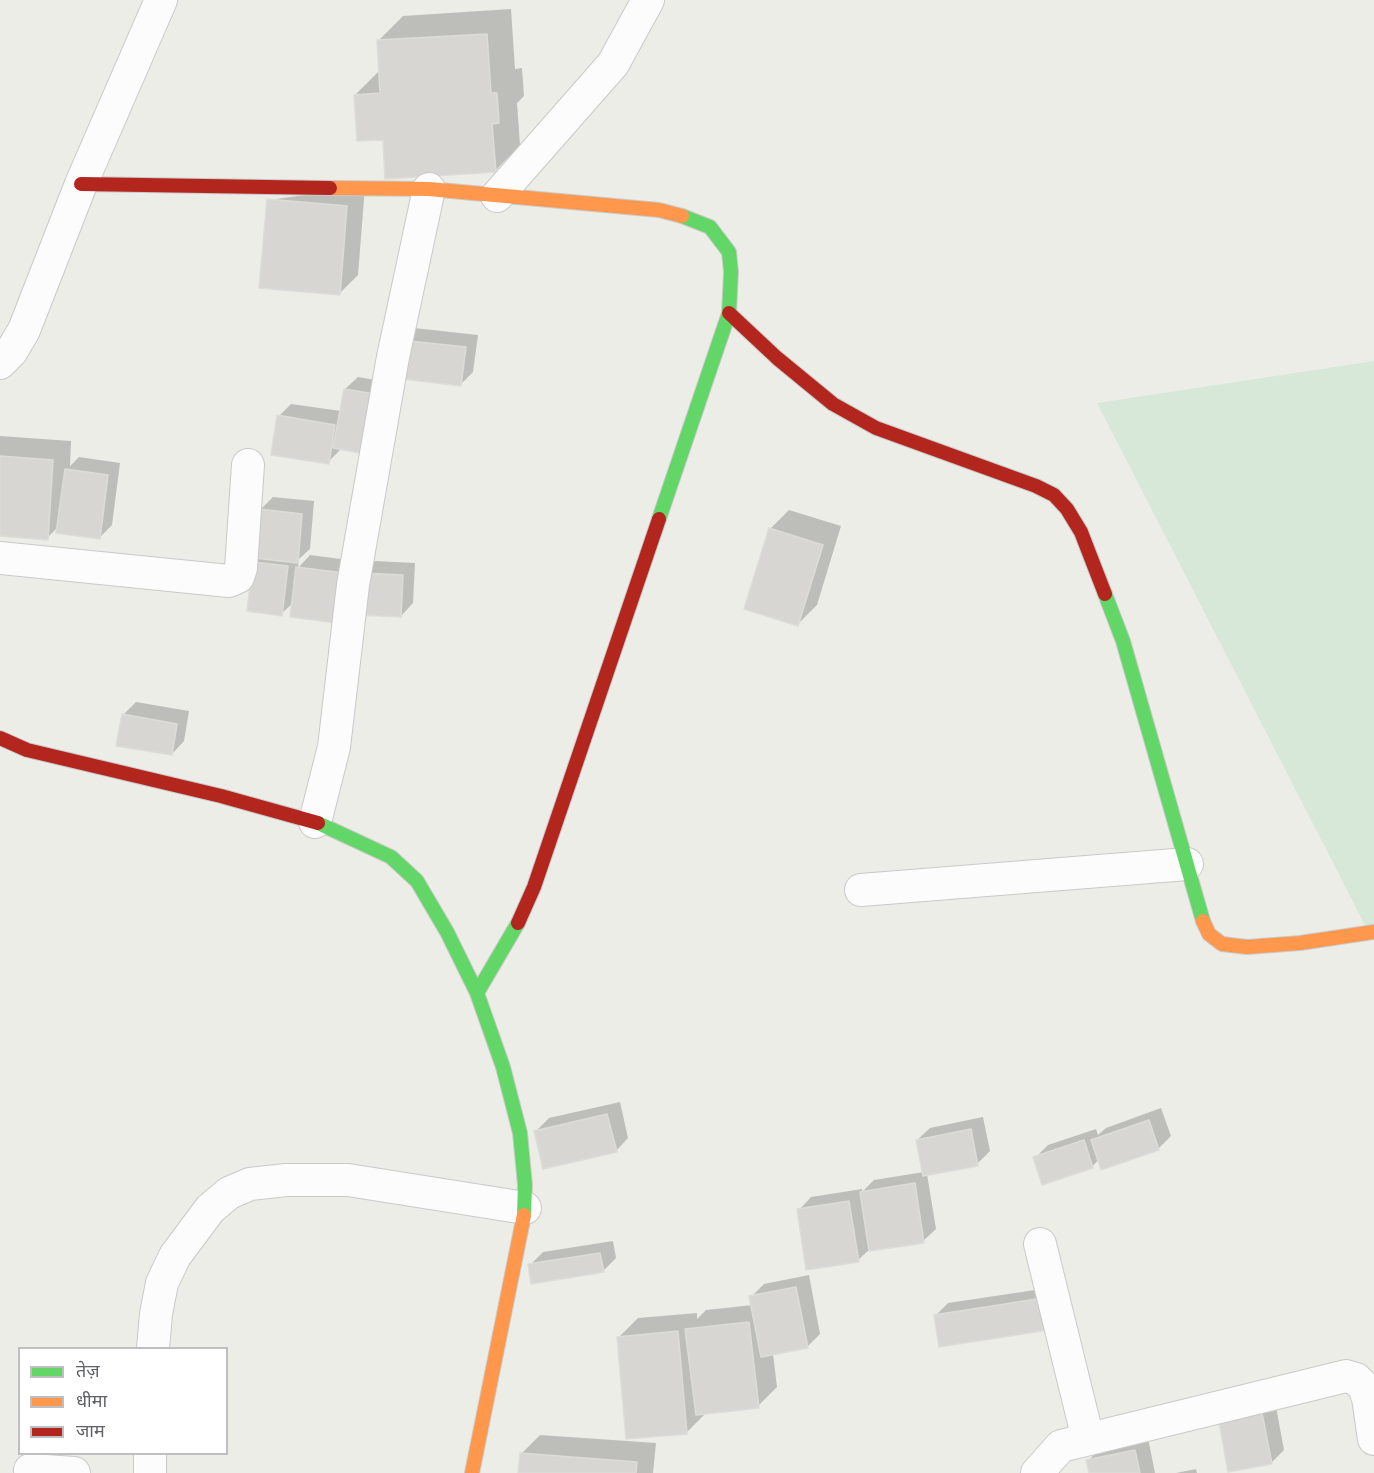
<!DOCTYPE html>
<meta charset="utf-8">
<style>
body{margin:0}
#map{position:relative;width:1374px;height:1473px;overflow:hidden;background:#edede8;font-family:"Varela Round","Noto Sans Devanagari",sans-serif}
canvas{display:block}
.legend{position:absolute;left:18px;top:1347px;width:210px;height:108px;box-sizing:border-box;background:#fff;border:2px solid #bfbfc1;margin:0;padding:8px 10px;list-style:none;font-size:18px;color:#5e6065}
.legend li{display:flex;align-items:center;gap:12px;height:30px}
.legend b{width:30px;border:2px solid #bfbfc1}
</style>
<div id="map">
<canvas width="1374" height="1473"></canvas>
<ul class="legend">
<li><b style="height:8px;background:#63d668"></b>तेज़</li>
<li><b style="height:8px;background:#ff974d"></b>धीमा</li>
<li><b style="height:8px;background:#b3261e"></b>जाम</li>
</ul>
</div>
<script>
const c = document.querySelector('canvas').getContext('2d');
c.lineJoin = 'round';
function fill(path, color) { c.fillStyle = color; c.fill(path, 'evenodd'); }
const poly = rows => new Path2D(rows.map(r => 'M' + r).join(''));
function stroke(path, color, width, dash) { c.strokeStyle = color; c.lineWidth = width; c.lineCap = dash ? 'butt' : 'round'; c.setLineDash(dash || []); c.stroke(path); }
fill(poly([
 [1374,361,1374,929,1369,933,1097,403]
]), '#d7e8d8');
fill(poly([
 [511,9,515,69,522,68,524,96,517,103,520,145,495,171,384,138,355,95,380,70,378,41,403,16],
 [365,187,358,275,339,294,268,200],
 [414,328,478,335,473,372,461,384,397,377],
 [358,377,393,383,342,448,328,462,279,416,291,404,341,411,345,389],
 [0,436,71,441,70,466,79,457,120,463,112,525,99,538,58,527,47,538,0,535],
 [273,497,314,501,310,549,299,559,298,568,310,555,356,561,350,609,294,602,281,614,255,563,260,558,260,510],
 [789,510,841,526,817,605,798,624,770,529],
 [375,561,415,563,413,603,401,616,363,574],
 [136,702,189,711,184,741,172,754,123,715],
 [620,1102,628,1138,616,1151,536,1131,549,1118],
 [1161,1108,1171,1136,1158,1149,1099,1159,1092,1167,1035,1158,1048,1145,1096,1129,1098,1135,1106,1128],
 [983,1117,990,1151,977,1164,927,1174,936,1229,923,1241,869,1250,858,1260,799,1210,811,1197,862,1189,862,1192,874,1180,924,1172,917,1140,930,1128],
 [613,1241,616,1258,603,1271,530,1265,543,1252],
 [809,1275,820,1334,807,1347,773,1354,777,1387,758,1406,705,1414,686,1433,619,1337,638,1318,697,1313,697,1319,706,1310,753,1305,751,1297,764,1284],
 [1055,1287,1060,1316,936,1315,948,1303],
 [1274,1396,1284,1450,1271,1463,1232,1403],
 [540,1435,656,1443,653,1473,520,1473,521,1454],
 [1148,1438,1155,1473,1091,1473,1088,1461,1100,1448],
 [1196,1469,1197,1473,1176,1473]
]), '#0003');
const building = poly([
 [487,34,491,93,497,93,499,123,492,124,496,172,385,179,383,140,357,141,354,95,380,93,377,40,487,34],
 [267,199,347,206,340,295,259,288,267,199],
 [400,340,466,347,461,386,395,378,400,340],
 [344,389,381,395,371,455,333,448,344,389],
 [277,415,335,425,329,464,271,455,277,415],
 [0,456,53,460,48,540,0,536,0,456],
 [65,469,108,475,100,539,56,533,65,469],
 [259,509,302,514,298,563,254,558,259,509],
 [769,528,823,545,798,626,744,609,769,528],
 [253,562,288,566,282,616,247,611,253,562],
 [296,567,344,573,337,623,290,617,296,567],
 [361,573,403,575,401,617,359,615,361,573],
 [122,714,177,724,172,755,116,746,122,714],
 [607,1114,617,1152,543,1169,534,1131,607,1114],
 [1149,1120,1159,1150,1101,1170,1091,1140,1149,1120],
 [971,1129,978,1166,923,1176,916,1140,971,1129],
 [1084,1140,1093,1168,1042,1185,1033,1157,1084,1140],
 [915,1183,924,1243,869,1251,860,1192,915,1183],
 [849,1201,859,1262,806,1270,797,1209,849,1201],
 [600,1253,604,1272,531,1284,528,1264,600,1253],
 [796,1287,808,1348,761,1357,749,1296,796,1287],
 [1043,1298,1048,1330,939,1347,934,1315,1043,1298],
 [749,1322,759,1408,696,1415,685,1329,749,1322],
 [678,1331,687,1434,626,1439,617,1337,678,1331],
 [1261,1408,1272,1464,1228,1472,1218,1416,1261,1408],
 [1135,1450,1140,1473,1089,1473,1086,1460,1135,1450],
 [520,1453,637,1462,636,1473,518,1473,520,1453]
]);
fill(building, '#d7d6d3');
stroke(building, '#dcdcd8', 1.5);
const street = poly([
 [497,196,613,64,648,0],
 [0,363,11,352,24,330,81,184,161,0],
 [0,558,229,581,238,577,241,568,248,465],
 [315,822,334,747,353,585,393,357,429,189],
 [861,890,1187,864],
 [1040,1244,1088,1439],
 [153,1348,156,1314,162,1283,175,1256,210,1209,229,1193,250,1184,286,1180,348,1180,525,1208],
 [150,1454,150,1473],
 [30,1470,74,1473],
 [1037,1473,1061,1446,1346,1376,1356,1379,1364,1387,1368,1398,1374,1439]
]);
const fast = poly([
 [659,519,729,313,731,272,729,252,710,227,682,216],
 [1105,594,1123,641,1203,921],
 [318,823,391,857,417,881,447,932,477,993,503,1067,520,1133,525,1185,524,1215],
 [477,993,518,923]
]);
const slow = poly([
 [330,188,429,189,659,210,682,216],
 [1203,921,1209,934,1222,944,1247,947,1300,943,1374,932],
 [472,1473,524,1215]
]);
const jam = poly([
 [81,184,330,188],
 [729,313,777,358,833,404,876,428,1036,486,1054,495,1067,509,1081,532,1105,594],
 [0,738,27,750,221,796,318,823],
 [518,923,534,887,659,519]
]);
stroke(street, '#c9c9c9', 34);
stroke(fast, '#cacaca', 16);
stroke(slow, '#cacaca', 16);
stroke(jam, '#cacaca', 16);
stroke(street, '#fcfcfc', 32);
stroke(fast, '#63d668', 14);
stroke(slow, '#ff974d', 14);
stroke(jam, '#b3261e', 14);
</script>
